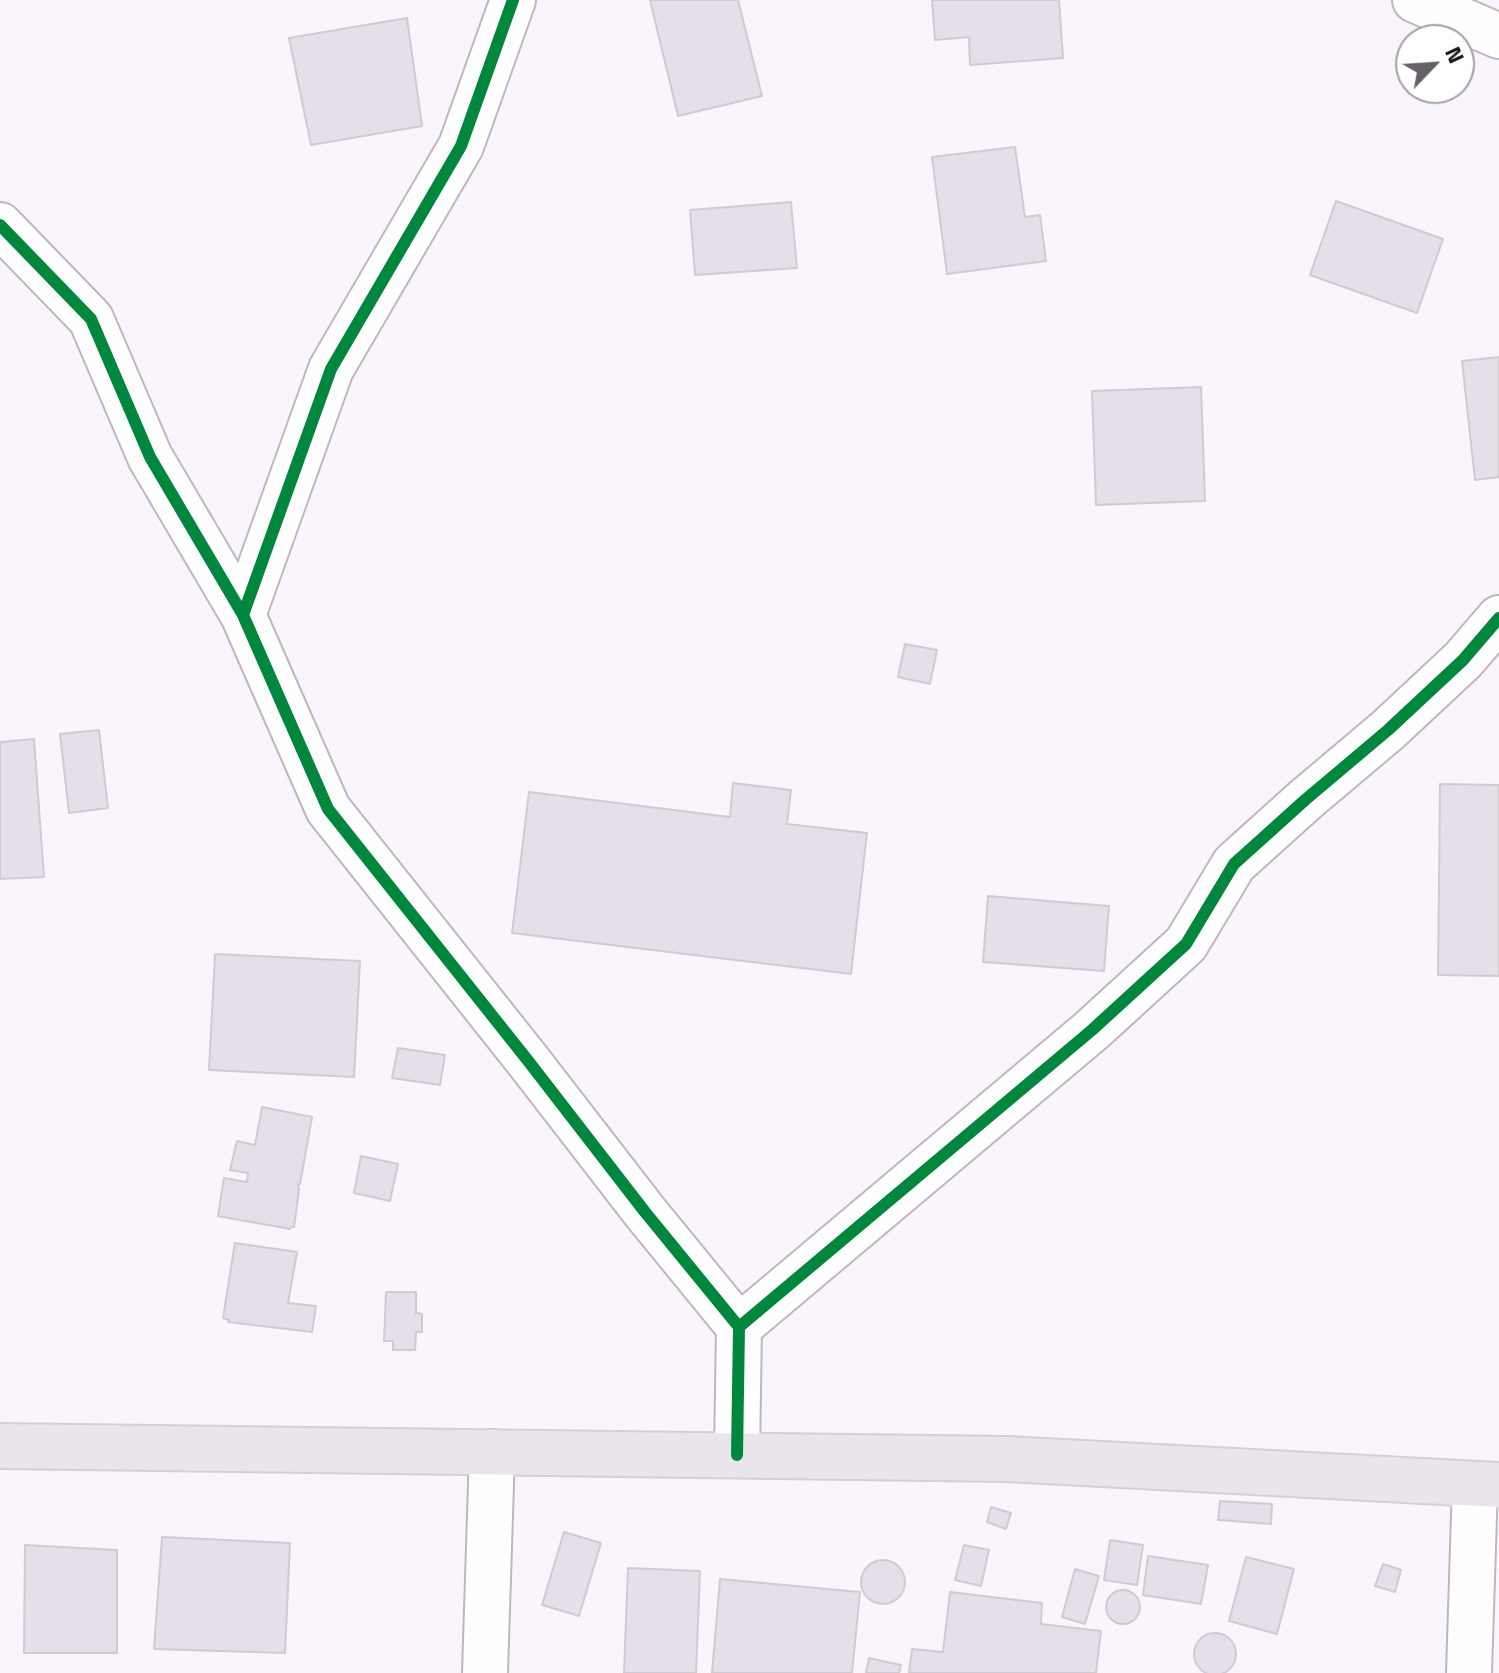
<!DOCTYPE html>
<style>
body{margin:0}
#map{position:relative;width:1499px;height:1673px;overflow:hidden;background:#faf5fc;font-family:"Titillium Web",sans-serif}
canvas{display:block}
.north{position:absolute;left:1395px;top:24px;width:80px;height:80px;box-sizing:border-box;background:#fff;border:2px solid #a1a0a2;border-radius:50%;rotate:65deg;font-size:22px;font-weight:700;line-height:32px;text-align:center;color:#151216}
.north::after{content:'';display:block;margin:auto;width:28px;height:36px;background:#656166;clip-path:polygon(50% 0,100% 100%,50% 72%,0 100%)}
</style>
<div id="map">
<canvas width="1499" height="1673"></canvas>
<div class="north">N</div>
</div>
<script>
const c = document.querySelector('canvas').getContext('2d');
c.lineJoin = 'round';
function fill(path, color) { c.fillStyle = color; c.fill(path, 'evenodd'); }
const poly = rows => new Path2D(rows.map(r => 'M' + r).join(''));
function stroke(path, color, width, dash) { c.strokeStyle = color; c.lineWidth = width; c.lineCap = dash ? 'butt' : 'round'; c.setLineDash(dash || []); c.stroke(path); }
const building = poly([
 [650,0,738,0,762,96,678,116,650,0],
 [932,0,1059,0,1063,58,970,65,969,37,935,40,932,0],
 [407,18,422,126,311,145,289,38,407,18],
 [1015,147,1025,217,1040,215,1046,261,947,274,932,157,1015,147],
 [1336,201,1443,239,1417,313,1310,275,1336,201],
 [791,202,797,268,695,275,690,210,791,202],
 [1499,357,1499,477,1475,480,1462,361,1499,357],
 [1201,387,1205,501,1096,505,1092,391,1201,387],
 [905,644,937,650,930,684,898,677,905,644],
 [99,730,108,808,69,813,60,734,99,730],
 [34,739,44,877,0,879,0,742,34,739],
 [733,783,791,790,787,824,867,833,851,974,512,933,529,792,730,817,733,783],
 [1440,784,1499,785,1499,976,1438,975,1440,784],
 [988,896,1109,906,1104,971,983,962,988,896],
 [215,954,360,961,354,1077,209,1070,215,954],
 [398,1048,445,1055,440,1085,392,1078,398,1048],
 [262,1107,312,1117,300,1184,298,1184,299,1190,294,1227,291,1227,290,1229,218,1216,224,1178,247,1182,248,1173,230,1170,237,1141,255,1145,262,1107],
 [361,1156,398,1164,390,1201,354,1193,361,1156],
 [235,1243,297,1252,288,1303,316,1306,312,1332,228,1322,229,1320,223,1318,235,1243],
 [386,1292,416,1292,416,1313,422,1314,422,1332,416,1332,415,1350,393,1350,393,1341,384,1341,386,1292],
 [1220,1501,1272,1504,1271,1524,1218,1520,1220,1501],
 [991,1507,1011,1513,1006,1529,987,1522,991,1507],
 [564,1532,601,1543,579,1616,542,1605,564,1532],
 [162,1537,290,1543,285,1653,154,1649,162,1537],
 [1110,1540,1143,1545,1137,1585,1104,1580,1110,1540],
 [25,1545,117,1550,117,1653,24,1653,25,1545],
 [964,1545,989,1550,981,1586,955,1580,964,1545],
 [1148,1556,1208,1565,1201,1604,1143,1595,1148,1556],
 [1246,1557,1294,1569,1277,1634,1229,1621,1246,1557],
 '861 1582a22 22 0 1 1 44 0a22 22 0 1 1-44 0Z',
 [1383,1564,1401,1570,1395,1592,1375,1586,1383,1564],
 [628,1568,700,1571,696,1673,624,1673,628,1568],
 [1075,1569,1099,1576,1085,1624,1062,1617,1075,1569],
 [720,1579,860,1592,852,1673,712,1673,720,1579],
 '1106 1607a17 17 0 1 1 34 0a17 17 0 1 1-34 0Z',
 [950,1592,1042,1603,1041,1624,1101,1631,1096,1673,909,1673,912,1649,943,1652,950,1592],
 '1194 1654a21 21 0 1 1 42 0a21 21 0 1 1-42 0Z',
 [869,1658,901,1665,899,1673,866,1673,869,1658]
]);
fill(building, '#e6dee9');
stroke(building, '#cfcbd1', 2);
const minor = poly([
 [1415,0,1499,36],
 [0,225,91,319,150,457,243,615,328,809,529,1062,645,1212,739,1327,737,1455],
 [243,615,331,369,461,146,513,0],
 [739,1327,1092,1030,1186,944,1234,864,1305,800,1388,730,1463,660,1499,618],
 [485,1673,492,1452],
 [1469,1673,1475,1484]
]);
const major = poly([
 [0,1446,1007,1459,1499,1485]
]);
stroke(minor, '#bcb8bd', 48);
stroke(major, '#d3d0d4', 48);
stroke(minor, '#fefeff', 44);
stroke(major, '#eae4ed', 44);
stroke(poly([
 [0,225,91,319,150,457,243,615,328,809,529,1062,645,1212,739,1327,737,1455],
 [243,615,331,369,461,146,513,0],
 [739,1327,1092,1030,1186,944,1234,864,1305,800,1388,730,1463,660,1499,618]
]), '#00873e', 12);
</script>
